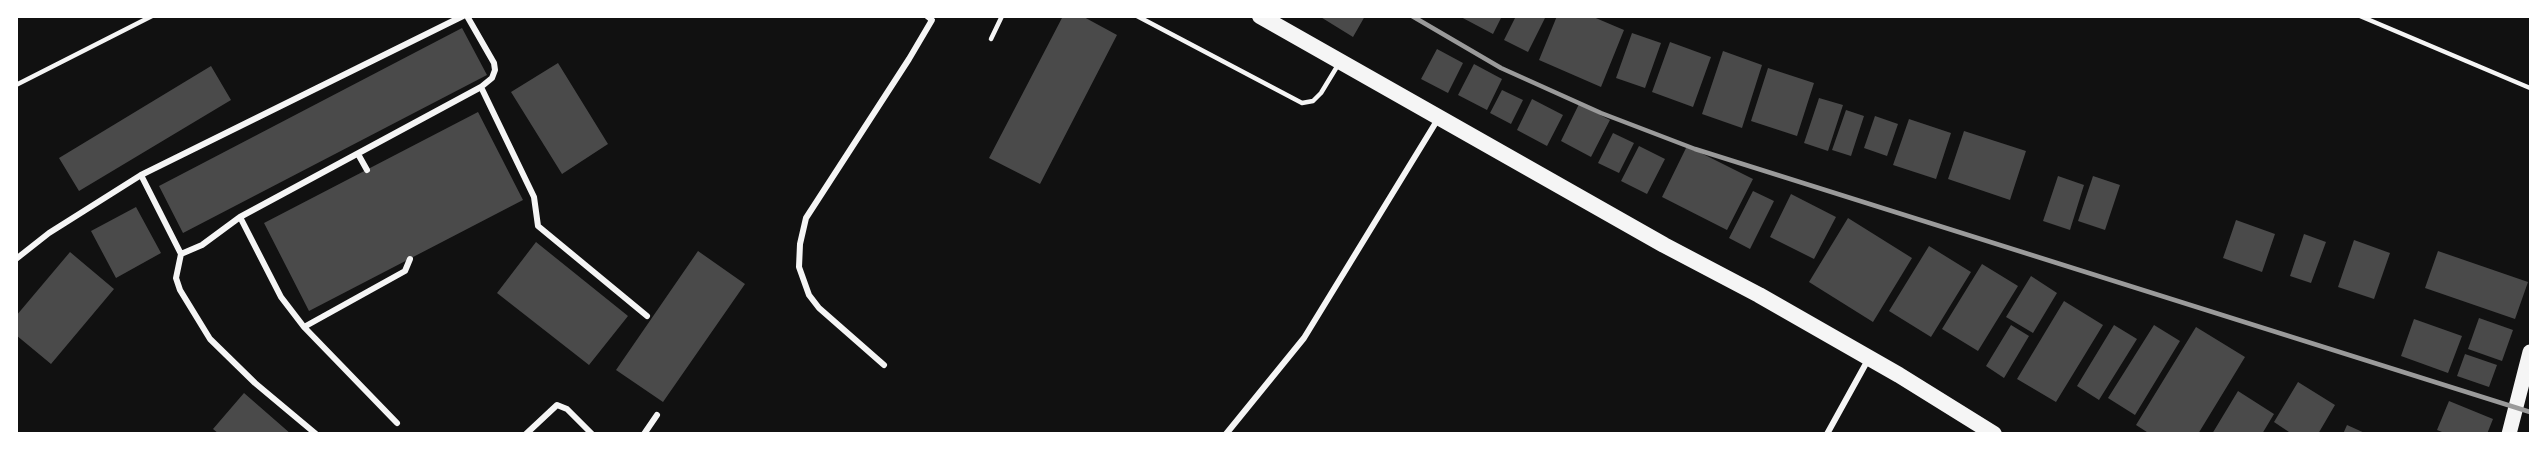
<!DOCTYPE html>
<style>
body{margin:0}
#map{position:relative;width:2547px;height:450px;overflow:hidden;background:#111;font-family:Montserrat,sans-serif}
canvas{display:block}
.frame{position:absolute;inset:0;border:18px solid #fff;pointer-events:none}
</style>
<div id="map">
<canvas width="2547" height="450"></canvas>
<div class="frame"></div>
</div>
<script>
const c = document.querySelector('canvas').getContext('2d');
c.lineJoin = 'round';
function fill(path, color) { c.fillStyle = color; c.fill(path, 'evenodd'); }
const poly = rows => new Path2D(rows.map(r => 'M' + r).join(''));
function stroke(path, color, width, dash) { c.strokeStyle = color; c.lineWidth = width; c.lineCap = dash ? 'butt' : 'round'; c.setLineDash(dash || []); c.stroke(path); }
fill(poly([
 [1063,16,1082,16,1117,35,1040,184,989,158],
 [1319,16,1365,16,1353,37],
 [1459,16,1502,16,1493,34],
 [1516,16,1546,16,1528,52,1504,40],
 [1557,16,1591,16,1624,30,1601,87,1539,60],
 [462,28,487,75,183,233,159,186],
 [1632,33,1661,43,1645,88,1616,78],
 [1670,42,1711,57,1693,107,1652,92],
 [1437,49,1463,63,1448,93,1421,79],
 [1723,51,1762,65,1742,128,1702,114],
 [558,63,608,144,562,174,511,92],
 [1474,64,1502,79,1487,110,1458,95],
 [211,66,231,100,79,191,59,158],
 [1768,68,1814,83,1797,136,1751,121],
 [1502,90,1523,100,1511,124,1490,113],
 [1819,98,1843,105,1828,151,1804,143],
 [1532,99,1563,115,1547,146,1517,130],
 [1579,104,1610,120,1591,157,1561,141],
 [1846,110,1864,116,1851,156,1832,150],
 [478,112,523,200,309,311,264,223],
 [1875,116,1898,124,1887,156,1864,148],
 [1909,119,1951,133,1936,179,1893,165],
 [1964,131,2026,151,2010,200,1948,179],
 [1613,133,1634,143,1619,173,1598,163],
 [1639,146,1665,159,1647,194,1621,181],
 [1687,146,1753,179,1727,230,1662,197],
 [2058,176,2084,185,2070,230,2043,221],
 [2093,176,2120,185,2105,230,2078,221],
 [1753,191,1774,201,1750,249,1729,238],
 [1791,194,1836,217,1814,259,1770,237],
 [136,207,161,253,116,278,91,231],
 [1848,218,1912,258,1873,322,1809,282],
 [2236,220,2275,234,2262,272,2223,258],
 [2304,234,2326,242,2311,283,2290,276],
 [2354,240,2390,253,2374,299,2338,287],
 [536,242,628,316,589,365,497,293],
 [1929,246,1971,272,1931,337,1889,311],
 [698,251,745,284,663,402,616,370],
 [2438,251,2528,282,2515,319,2425,288],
 [70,252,114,289,51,364,16,335,16,316],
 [1982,264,2018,286,1978,351,1942,329],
 [2031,276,2057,293,2033,333,2006,317],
 [2064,301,2103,325,2056,402,2017,379],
 [2479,318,2513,330,2502,361,2468,349],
 [2414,319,2462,336,2448,373,2401,356],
 [2011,325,2029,336,2004,378,1986,366],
 [2114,325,2137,339,2099,400,2077,386],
 [2154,325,2180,341,2135,415,2108,398],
 [2196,327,2245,357,2198,434,2150,434,2136,425],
 [2465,354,2497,365,2489,387,2457,376],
 [2298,382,2335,405,2318,434,2292,434,2274,422],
 [2238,391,2274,414,2262,434,2212,434],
 [244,393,291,434,219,434,213,429],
 [2449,401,2493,419,2487,434,2447,434,2437,430],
 [2347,425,2367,434,2343,434]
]), '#4a4a4a');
stroke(poly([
 [1137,16,1302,103,1313,101,1321,93,1338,65],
 [2360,16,2530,88],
 [991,39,1002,16],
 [16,85,152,16]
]), '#f5f5f5', 4.5);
stroke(poly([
 [481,87,534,197,538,226,647,316],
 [358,154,367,170],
 [141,175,181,254,202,245,240,217,481,87,492,78,495,70,494,63,467,16],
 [240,217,281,297,304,327,397,423],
 [181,254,176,278,180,290,210,339,255,383,316,434],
 [16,259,49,233,141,175,463,16],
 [304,327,405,271,410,259],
 [884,365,819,308,809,295,799,267,800,244,806,218,909,59,932,20,927,16],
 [526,434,557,405,567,409,592,434],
 [644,434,657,415],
 [1226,434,1304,338,1438,119],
 [1827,434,1869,358]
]), '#f5f5f5', 6);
stroke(poly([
 [2509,434,2530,352]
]), '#f5f5f5', 15);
stroke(poly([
 [1260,16,1664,245,1759,295,1899,375,1994,434]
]), '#f5f5f5', 16);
stroke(poly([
 [1412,16,1501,68,1601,113,1695,149,2530,412]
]), '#9a9a9a', 4.5);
</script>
